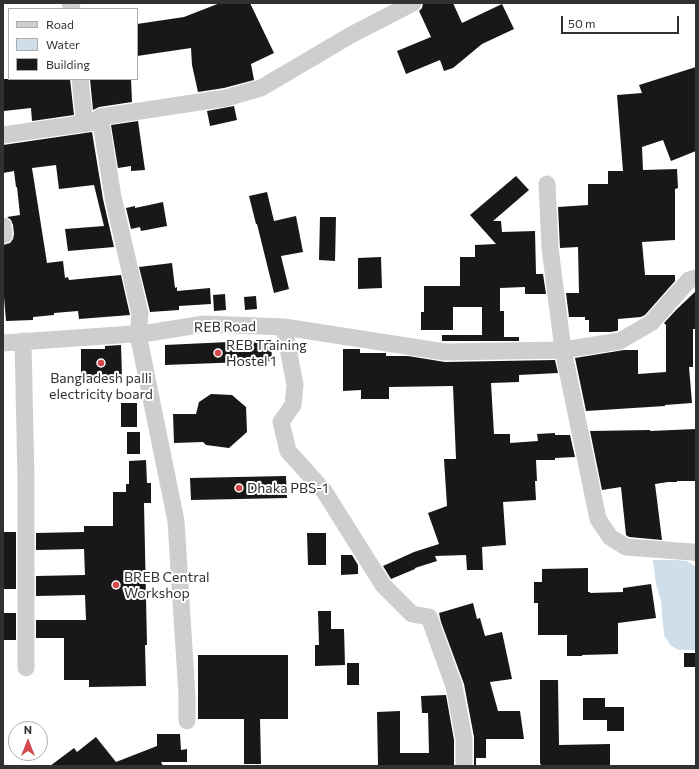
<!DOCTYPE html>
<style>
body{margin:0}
#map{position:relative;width:699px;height:769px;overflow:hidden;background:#fff;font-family:Commissioner,sans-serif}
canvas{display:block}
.frame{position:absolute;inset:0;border:4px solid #313131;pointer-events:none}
.legend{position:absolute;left:8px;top:8px;width:130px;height:72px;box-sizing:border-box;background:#fff;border:1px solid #adadad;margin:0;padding:5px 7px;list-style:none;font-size:12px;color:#313131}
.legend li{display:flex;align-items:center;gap:8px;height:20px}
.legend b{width:20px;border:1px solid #adadad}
.north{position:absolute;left:8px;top:721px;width:40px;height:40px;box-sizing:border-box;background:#fff;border:1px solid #adadad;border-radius:50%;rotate:0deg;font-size:11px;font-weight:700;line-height:16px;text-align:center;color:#313131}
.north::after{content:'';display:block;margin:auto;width:14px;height:18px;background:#d4474b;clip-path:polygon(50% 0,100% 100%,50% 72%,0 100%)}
.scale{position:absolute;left:561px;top:16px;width:118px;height:18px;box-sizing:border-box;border:2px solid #313131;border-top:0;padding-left:5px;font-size:12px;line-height:14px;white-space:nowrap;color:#313131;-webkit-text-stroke:3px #fff;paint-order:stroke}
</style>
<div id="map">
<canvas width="699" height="769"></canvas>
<div class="frame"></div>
<ul class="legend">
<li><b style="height:5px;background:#cecece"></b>Road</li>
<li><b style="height:11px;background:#cfdee9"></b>Water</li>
<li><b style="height:11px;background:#181818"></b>Building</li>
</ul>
<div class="north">N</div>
<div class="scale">50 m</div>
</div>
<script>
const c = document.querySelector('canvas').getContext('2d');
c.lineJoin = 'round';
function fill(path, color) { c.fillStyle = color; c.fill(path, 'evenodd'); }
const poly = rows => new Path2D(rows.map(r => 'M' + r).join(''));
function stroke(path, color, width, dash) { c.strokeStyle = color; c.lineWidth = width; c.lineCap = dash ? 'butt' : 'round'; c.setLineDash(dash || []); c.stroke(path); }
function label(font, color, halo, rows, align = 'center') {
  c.font = font + ' Commissioner,sans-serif'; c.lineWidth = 4; c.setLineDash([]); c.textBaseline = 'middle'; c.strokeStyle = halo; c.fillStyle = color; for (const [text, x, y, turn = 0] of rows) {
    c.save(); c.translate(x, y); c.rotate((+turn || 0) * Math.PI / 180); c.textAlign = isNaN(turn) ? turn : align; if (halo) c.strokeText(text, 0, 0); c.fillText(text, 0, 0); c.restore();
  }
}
fill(poly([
 [653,560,676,560,687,561,696,567,696,650,679,650,671,646,664,635,661,601,656,584]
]), '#cfdee9');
fill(poly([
 [220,3,250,3,274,53,251,64,254,80,224,88,198,92,192,65,191,48,137,56,137,24,184,17],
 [423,3,453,3,462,23,502,4,514,29,482,44,453,68,444,71,440,60,406,74,397,51,431,37,419,11,422,8],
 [696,67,696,151,671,161,663,140,642,147,643,170,677,169,678,188,675,189,675,240,642,242,645,275,675,275,675,281,645,315,641,317,618,319,618,330,617,331,610,332,589,332,589,320,585,320,585,317,569,317,566,293,579,293,578,247,560,248,558,207,588,205,588,184,608,184,608,171,623,171,617,95,642,93,639,85],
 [3,79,70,79,74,115,32,121,31,108,4,111,3,102],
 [90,79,131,79,132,102,99,107,93,110],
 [234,106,237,120,210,126,207,111],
 [138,121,145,170,131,171,131,166,118,168,111,125],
 [92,132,103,199,114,247,68,251,65,229,104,226,94,185,59,189,56,165,32,168,47,263,63,261,65,278,68,277,69,280,121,275,130,315,79,319,78,311,54,313,54,315,33,317,33,320,6,321,3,285,3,245,10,243,13,239,14,234,13,225,11,220,7,217,20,215,17,187,16,187,14,171,3,173,3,145],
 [516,176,529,190,493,221,501,221,502,232,535,231,536,274,543,274,546,294,525,294,525,287,500,288,500,311,504,311,504,337,519,337,519,341,442,341,442,335,482,335,482,307,453,307,453,330,421,330,421,312,424,312,424,286,460,286,460,257,475,257,475,245,496,244,470,215],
 [267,192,274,221,296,216,303,252,281,256,289,289,274,293,257,224,256,224,249,196],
 [163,202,167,226,141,231,140,227,131,229,126,208,135,206,135,208],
 [320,217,336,217,335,261,319,260],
 [381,257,382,288,358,289,358,258],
 [172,263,175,288,177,287,177,291,210,288,211,304,179,306,179,310,150,312,139,267],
 [696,291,696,329,693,329,693,367,689,367,692,403,665,405,665,406,586,411,575,358,624,350,638,350,638,374,666,372,666,325,664,323,677,309],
 [225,294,226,310,214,311,213,295],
 [256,296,257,309,245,310,244,297],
 [271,340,272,361,165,365,165,345],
 [121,345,122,377,81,377,81,349,105,349,105,346],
 [343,349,360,349,360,353,386,353,386,356,408,356,445,362,555,360,558,373,519,375,519,382,491,383,494,434,510,434,510,443,538,441,537,434,555,433,555,435,570,435,575,457,555,458,555,460,536,460,537,481,535,481,536,500,503,502,506,545,482,547,483,570,467,570,466,555,435,556,437,561,415,568,415,569,391,579,383,566,414,552,439,544,428,513,447,506,444,459,456,459,453,386,389,387,389,399,361,399,361,390,343,391],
 [211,394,232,395,246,407,247,432,229,448,206,445,203,442,174,443,173,414,196,414,199,402],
 [121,403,137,403,137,427,121,427],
 [696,429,696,481,677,481,677,482,668,482,655,484,662,540,629,537,626,535,621,487,602,490,590,431,650,430,650,431],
 [127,432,140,432,140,454,127,454],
 [146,460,147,483,151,483,151,503,144,503,147,645,145,645,146,686,89,687,89,680,64,680,64,638,36,638,36,620,86,620,85,595,36,596,36,576,85,575,84,549,36,550,36,533,84,532,84,526,113,526,113,492,126,492,126,484,129,484,129,461],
 [286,476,287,498,191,500,190,478],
 [3,532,16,532,16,589,3,589],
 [307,533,326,533,326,565,308,565],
 [341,555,352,555,358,565,358,574,341,575],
 [588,568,588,592,590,592,590,593,623,592,623,588,651,584,656,618,618,623,618,654,582,655,582,656,567,656,567,635,538,635,538,603,534,603,534,582,542,582,542,569],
 [473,603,477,619,480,618,485,636,502,632,512,679,490,682,498,711,520,711,524,739,486,739,486,758,476,758,476,766,474,766,474,737,464,684,441,622,439,613],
 [318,611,331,611,331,629,344,629,345,665,315,666,315,645,319,645],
 [3,613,16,613,16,640,3,640],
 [684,653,696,653,696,667,684,667],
 [198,655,288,655,288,719,260,719,261,764,244,764,244,719,198,719],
 [347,663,359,663,359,685,347,685],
 [540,680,558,680,559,745,610,744,610,766,541,765,540,763],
 [446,695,454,740,454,766,378,766,377,712,400,711,400,753,429,753,428,713,422,713,421,696],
 [583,698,605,698,605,707,624,707,624,731,607,731,607,720,583,720],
 [157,734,180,734,181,750,187,749,187,762,161,762,163,766,50,766,74,748,77,752,96,737,116,762,157,746]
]), '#181818');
stroke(poly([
 [70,3,72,9],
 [80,79,85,124],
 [3,135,101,121],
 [547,184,550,248,563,350,598,519,610,537,626,547,692,552,696,553],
 [3,226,4,235,3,235],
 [284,327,295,385,293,405,281,422,288,451,324,491,383,585,412,614,429,617,454,686,464,739,464,766],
 [23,341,26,481,26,668],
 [3,343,148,333,204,324,284,327,445,352,563,350,620,341,651,323,689,280,696,278],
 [187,721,187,696,176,521,138,334,140,314,113,197,100,117,226,98,261,88,351,35,413,3]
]), '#cecece', 17);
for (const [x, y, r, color] of [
 [218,353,4,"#d4474b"],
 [101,363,4,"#d4474b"],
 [239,488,4,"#d4474b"],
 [116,585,4,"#d4474b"]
]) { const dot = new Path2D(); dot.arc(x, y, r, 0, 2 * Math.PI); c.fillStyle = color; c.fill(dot); stroke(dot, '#fff', 1.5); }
label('14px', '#313131', '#fff', [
 ["REB Road",225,327,-1]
]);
label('14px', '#313131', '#fff', [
 ["REB Training",226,345],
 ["Hostel 1",226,361],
 ["Bangladesh palli",101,378,"center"],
 ["electricity board",101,394,"center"],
 ["Dhaka PBS-1",247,488],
 ["BREB Central",124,577],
 ["Workshop",124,593]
], 'left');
</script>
